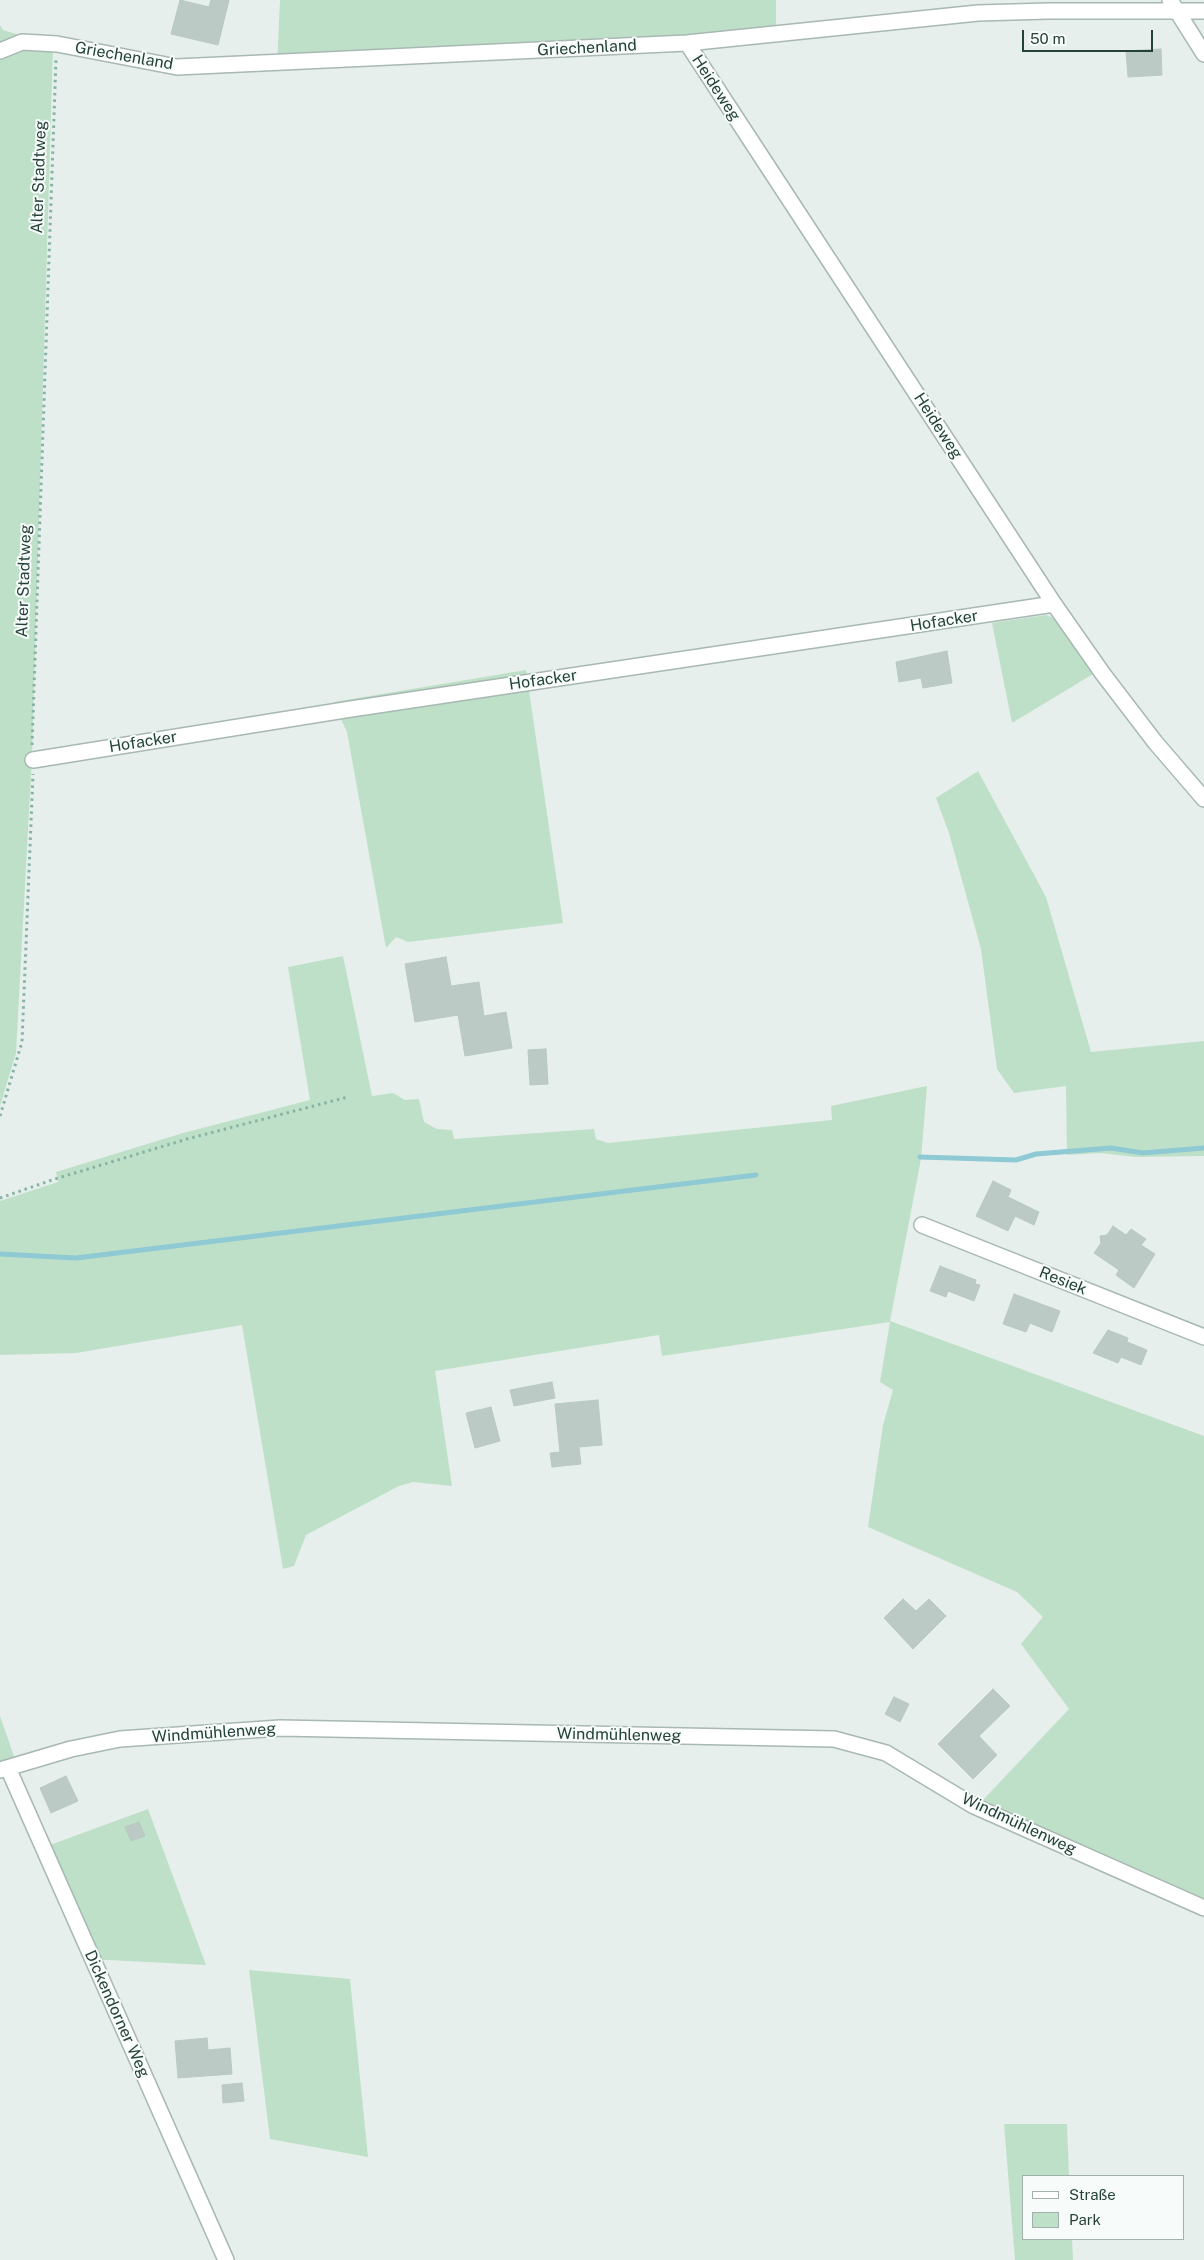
<!DOCTYPE html>
<meta charset="utf-8">
<style>
body{margin:0}
#map{position:relative;width:1204px;height:2260px;overflow:hidden;background:#e6efeb;font-family:"Public Sans",sans-serif}
canvas{display:block}
.legend{position:absolute;left:1022px;top:2175px;width:162px;height:65px;box-sizing:border-box;background:#f7fbf9;border:1px solid #a3b1ad;margin:0;padding:6px 9px;list-style:none;font-size:15px;color:#24423a}
.legend li{display:flex;align-items:center;gap:10px;height:25px}
.legend b{width:25px;border:1px solid #a3b1ad}
.scale{position:absolute;left:1022px;top:30px;width:131px;height:22px;box-sizing:border-box;border:2px solid #24423a;border-top:0;padding-left:6px;font-size:15px;line-height:18px;white-space:nowrap;color:#24423a;-webkit-text-stroke:4px #f7fbf9;paint-order:stroke}
</style>
<div id="map">
<canvas width="1204" height="2260"></canvas>
<ul class="legend">
<li><b style="height:6px;background:#fff"></b>Straße</li>
<li><b style="height:14px;background:#bfe0c8"></b>Park</li>
</ul>
<div class="scale">50 m</div>
</div>
<script>
const c = document.querySelector('canvas').getContext('2d');
c.lineJoin = 'round';
function fill(path, color) { c.fillStyle = color; c.fill(path, 'evenodd'); }
const poly = rows => new Path2D(rows.map(r => 'M' + r).join(''));
function stroke(path, color, width, dash) { c.strokeStyle = color; c.lineWidth = width; c.lineCap = dash ? 'butt' : 'round'; c.setLineDash(dash || []); c.stroke(path); }
function label(font, color, halo, rows, align = 'center') {
  c.font = font + ' "Public Sans",sans-serif'; c.lineWidth = 4; c.setLineDash([]); c.textBaseline = 'middle'; c.strokeStyle = halo; c.fillStyle = color; for (const [text, x, y, turn = 0] of rows) {
    c.save(); c.translate(x, y); c.rotate((+turn || 0) * Math.PI / 180); c.textAlign = isNaN(turn) ? turn : align; if (halo) c.strokeText(text, 0, 0); c.fillText(text, 0, 0); c.restore();
  }
}
fill(poly([
 [280,0,776,0,776,38,277,66],
 [0,25,3,30,20,35,52,40,53,47,32,756,16,1053,0,1106],
 [1046,615,1054,618,1093,674,1012,723,992,623],
 [526,670,563,923,408,942,396,937,386,948,347,732,341,719,336,716,334,702],
 [978,771,1046,897,1091,1052,1204,1041,1204,1156,1135,1157,1100,1153,1067,1155,1066,1086,1014,1093,997,1069,981,949,949,833,936,798],
 [343,956,372,1096,393,1093,405,1100,419,1099,424,1122,437,1129,452,1130,454,1139,594,1129,596,1139,608,1143,832,1120,831,1106,927,1086,921,1159,890,1321,1204,1436,1204,1904,981,1802,1069,1709,1021,1644,1043,1617,1017,1592,868,1527,883,1425,893,1390,880,1382,890,1322,662,1356,659,1335,435,1371,452,1486,413,1482,399,1486,306,1535,294,1566,283,1569,242,1325,76,1353,0,1355,0,1201,58,1182,56,1172,183,1133,310,1100,288,967],
 [0,1716,16,1762,0,1767],
 [148,1809,206,1965,88,1959,39,1849],
 [249,1970,350,1979,368,2157,270,2139],
 [1004,2124,1067,2124,1069,2176,1023,2176,1023,2239,1072,2239,1073,2260,1015,2260]
]), '#bfe0c8');
stroke(poly([
 [920,1157,1016,1160,1036,1154,1111,1148,1143,1153,1204,1148],
 [0,1254,76,1258,756,1175]
]), '#8ec9d4', 5);
const building = poly([
 [180,0,209,7,211,0,229,0,218,45,171,34,180,0],
 [1161,49,1162,75,1128,77,1126,51,1161,49],
 [947,651,952,683,923,688,921,678,899,682,896,662,947,651],
 [446,957,451,986,479,982,484,1016,506,1012,512,1048,465,1056,458,1015,415,1022,405,964,446,957],
 [546,1049,548,1084,530,1085,528,1050,546,1049],
 [993,1181,1011,1190,1008,1197,1039,1212,1034,1225,1015,1216,1008,1231,976,1216,993,1181],
 [1113,1226,1126,1235,1131,1229,1146,1239,1141,1245,1155,1254,1134,1288,1116,1275,1119,1270,1094,1253,1101,1243,1100,1236,1107,1235,1113,1226],
 [940,1266,976,1280,975,1284,980,1285,974,1301,948,1291,946,1297,930,1291,940,1266],
 [1014,1294,1060,1311,1052,1332,1030,1323,1026,1332,1003,1324,1014,1294],
 [1108,1330,1128,1338,1127,1342,1147,1350,1141,1365,1121,1357,1118,1363,1093,1353,1108,1330],
 [552,1382,555,1398,514,1406,510,1390,552,1382],
 [598,1400,602,1445,579,1447,581,1464,552,1467,550,1453,560,1452,555,1404,598,1400],
 [491,1407,500,1441,475,1448,466,1413,491,1407],
 [903,1599,916,1611,929,1599,946,1616,913,1649,884,1618,903,1599],
 [993,1689,1010,1706,979,1736,997,1755,973,1779,938,1744,993,1689],
 [894,1697,909,1704,900,1722,885,1714,894,1697],
 [66,1776,78,1801,51,1813,40,1788,66,1776],
 [139,1822,145,1836,131,1841,125,1827,139,1822],
 [207,2038,208,2050,230,2048,232,2074,178,2078,175,2041,207,2038],
 [242,2083,244,2101,223,2103,222,2085,242,2083]
]);
fill(building, '#bbcac4');
stroke(building, '#b8c9c2', 1);
const street = poly([
 [1170,0,1204,54],
 [687,43,1054,604,1103,674,1155,742,1204,799],
 [0,51,22,42,57,44,177,67,687,43,978,13,1048,11,1204,11],
 [33,760,351,709,1054,604],
 [922,1225,1204,1337],
 [8,1768,226,2260],
 [0,1770,71,1749,120,1739,280,1728,834,1739,886,1753,974,1806,1204,1908]
]);
stroke(street, '#a8b8b2', 18);
stroke(poly([
 [32,745,56,59],
 [0,1116,22,1042,33,774],
 [0,1198,55,1179,187,1139,348,1097]
]), '#86b3a5', 3, [2.5, 4]);
stroke(street, '#fff', 15);
label('16px', '#24423a', '#f7fbf9', [
 ["Griechenland",587,48,-3],
 ["Griechenland",124,56,10],
 ["Heideweg",716,88,57],
 ["Alter Stadtweg",39,177,-88],
 ["Heideweg",938,426,57],
 ["Alter Stadtweg",24,581,-88],
 ["Hofacker",944,621,-9],
 ["Hofacker",543,680,-8],
 ["Hofacker",143,742,-9],
 ["Resiek",1063,1281,22],
 ["Windmühlenweg",214,1733,-4],
 ["Windmühlenweg",619,1735,1],
 ["Windmühlenweg",1019,1824,25],
 ["Dickendorner Weg",117,2014,66]
]);
</script>
